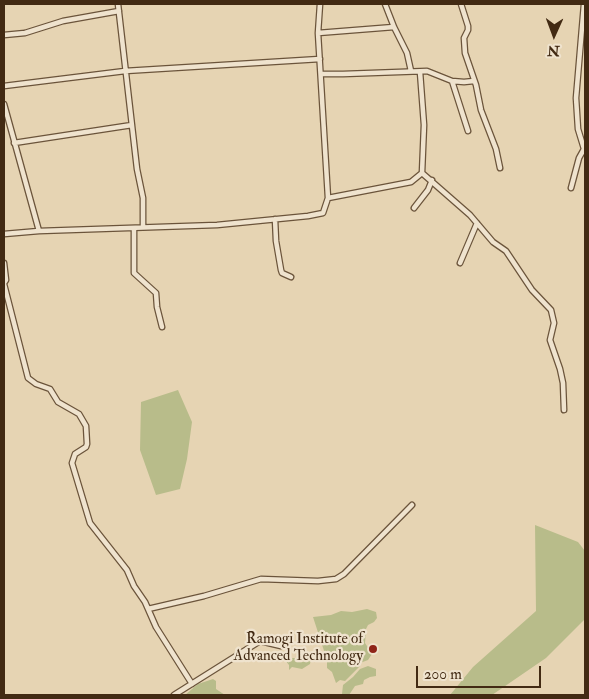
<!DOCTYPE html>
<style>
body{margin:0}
#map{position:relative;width:589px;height:699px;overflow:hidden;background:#e6d4b3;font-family:"IM FELL Double Pica",serif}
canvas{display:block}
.frame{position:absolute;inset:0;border:5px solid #422a13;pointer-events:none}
.north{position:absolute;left:529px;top:10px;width:50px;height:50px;-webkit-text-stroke:4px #efe3ce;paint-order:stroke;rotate:182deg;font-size:14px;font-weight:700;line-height:20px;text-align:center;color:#422a13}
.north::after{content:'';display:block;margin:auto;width:18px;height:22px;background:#422a13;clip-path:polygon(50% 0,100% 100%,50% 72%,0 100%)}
.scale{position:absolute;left:416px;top:666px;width:125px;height:22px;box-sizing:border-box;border:2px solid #422a13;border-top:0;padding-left:6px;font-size:15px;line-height:18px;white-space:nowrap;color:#422a13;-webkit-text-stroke:4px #efe3ce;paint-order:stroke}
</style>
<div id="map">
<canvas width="589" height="699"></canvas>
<div class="frame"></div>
<div class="north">N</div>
<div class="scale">200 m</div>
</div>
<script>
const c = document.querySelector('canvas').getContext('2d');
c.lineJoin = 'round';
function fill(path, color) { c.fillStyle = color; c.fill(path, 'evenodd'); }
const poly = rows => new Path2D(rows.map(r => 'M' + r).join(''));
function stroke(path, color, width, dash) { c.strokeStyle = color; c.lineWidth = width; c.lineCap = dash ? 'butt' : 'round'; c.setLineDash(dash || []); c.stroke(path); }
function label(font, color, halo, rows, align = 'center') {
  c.font = font + ' "IM FELL Double Pica",serif'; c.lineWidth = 4.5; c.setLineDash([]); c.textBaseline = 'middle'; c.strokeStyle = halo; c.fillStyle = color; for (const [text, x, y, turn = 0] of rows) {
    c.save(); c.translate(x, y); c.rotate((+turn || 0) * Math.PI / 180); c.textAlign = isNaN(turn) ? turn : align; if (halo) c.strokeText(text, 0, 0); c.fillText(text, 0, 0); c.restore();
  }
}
fill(poly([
 [178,390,192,422,187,459,180,489,156,495,140,450,141,402],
 [535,525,578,542,585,551,585,621,584,620,546,658,492,695,450,695,473,667,536,611],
 [367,609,376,612,377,618,374,622,368,625,366,629,365,643,369,649,371,649,372,654,368,660,360,663,360,666,345,681,340,680,336,683,332,672,327,668,327,660,313,617,331,615,341,611,352,612],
 [289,658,311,658,310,664,302,669,292,667,289,670,289,665,285,660],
 [368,666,376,669,376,676,370,677,364,680,363,684,355,686,349,695,342,694,343,685,353,677,360,669],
 [213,679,216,681,216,689,225,695,185,695,198,684]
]), '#b8bc8a');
const minor = poly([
 [118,4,137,169,143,198,143,227],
 [385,4,394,27,407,53,411,71],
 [461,4,468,26,468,30,464,38,465,53,476,85,481,110,496,149,500,168],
 [584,4,576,98,578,129,585,152],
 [318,33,394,27],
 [4,35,25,33,63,21,119,11],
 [322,74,343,74,427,71,452,81,464,82,474,81],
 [452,81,468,131],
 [4,86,125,71,320,59],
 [4,104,39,231],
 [14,143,132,125],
 [422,173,470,215,493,242,506,251,532,290,551,310,554,323,550,340,560,369,563,383,564,410],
 [571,188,579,158,584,149],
 [328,198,411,182,422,173,424,125,420,72],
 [414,208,428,190,432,180],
 [275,219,276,241,281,270,282,273,291,277],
 [134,228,134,273,156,293,157,307,162,327],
 [4,234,39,231,217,225,308,216,323,213,328,198,318,33,320,4],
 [4,263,6,280,4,283],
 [460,263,477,223],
 [4,284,28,378,36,384,50,389,58,402,79,414,86,426,87,444,86,447,75,454,72,463,90,523,127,570,134,586,145,602,156,627,192,684],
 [148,609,204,596,261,579,318,581,336,579,344,574,412,505],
 [174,695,260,641,281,646]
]);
stroke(minor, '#6b543b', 7);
stroke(minor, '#efe3ce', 4.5);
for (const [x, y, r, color] of [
 [373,649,5,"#8f2418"]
]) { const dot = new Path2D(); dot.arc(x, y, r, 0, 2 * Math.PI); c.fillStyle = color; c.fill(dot); stroke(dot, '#efe3ce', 2); }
label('15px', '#422a13', '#efe3ce', [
 ["Ramogi Institute of",363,640],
 ["Advanced Technology",363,657]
], 'right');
</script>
